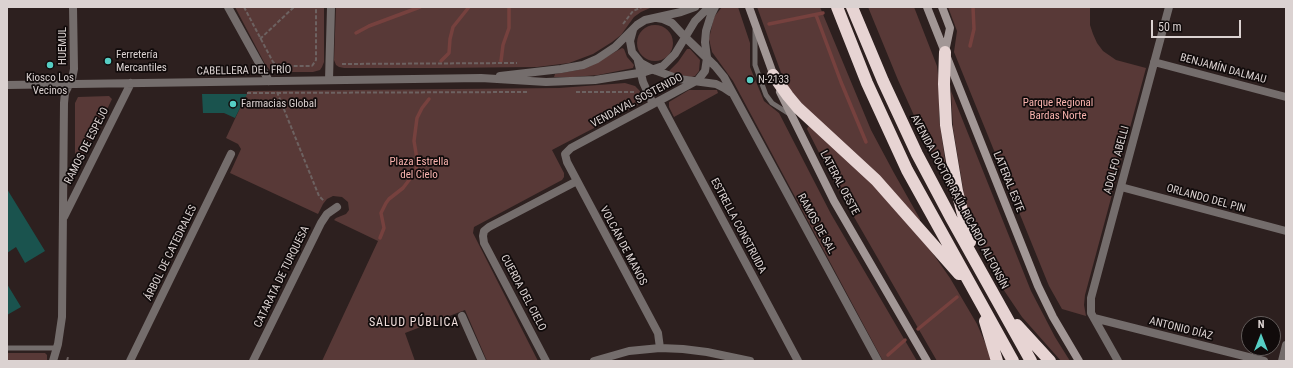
<!DOCTYPE html>
<meta charset="utf-8">
<style>
body{margin:0}
#map{position:relative;width:1293px;height:368px;overflow:hidden;background:#2d201f;font-family:"Roboto Condensed",sans-serif}
canvas{display:block}
.frame{position:absolute;inset:0;border:8px solid #dbd2d1;pointer-events:none}
.north{position:absolute;left:1241px;top:316px;width:40px;height:40px;box-sizing:border-box;background:#110b0b;border:1px solid #625b5a;border-radius:50%;rotate:0deg;font-size:11px;font-weight:700;line-height:16px;text-align:center;color:#dbd2d1}
.north::after{content:'';display:block;margin:auto;width:14px;height:18px;background:#56cec4;clip-path:polygon(50% 0,100% 100%,50% 72%,0 100%)}
.scale{position:absolute;left:1151px;top:20px;width:90px;height:18px;box-sizing:border-box;border:2px solid #dbd2d1;border-top:0;padding-left:5px;font-size:12px;line-height:14px;white-space:nowrap;color:#dbd2d1;-webkit-text-stroke:3px #110b0b;paint-order:stroke}
</style>
<div id="map">
<canvas width="1293" height="368"></canvas>
<div class="frame"></div>
<div class="north">N</div>
<div class="scale">50 m</div>
</div>
<script>
const c = document.querySelector('canvas').getContext('2d');
c.lineJoin = 'round';
function fill(path, color) { c.fillStyle = color; c.fill(path, 'evenodd'); }
const poly = rows => new Path2D(rows.map(r => 'M' + r).join(''));
function stroke(path, color, width, dash) { c.strokeStyle = color; c.lineWidth = width; c.lineCap = dash ? 'butt' : 'round'; c.setLineDash(dash || []); c.stroke(path); }
function label(font, color, halo, rows, align = 'center') {
  c.font = font + ' "Roboto Condensed",sans-serif'; c.lineWidth = 3.5; c.setLineDash([]); c.textBaseline = 'middle'; c.strokeStyle = halo; c.fillStyle = color; for (const [text, x, y, turn = 0] of rows) {
    c.save(); c.translate(x, y); c.rotate((+turn || 0) * Math.PI / 180); c.textAlign = isNaN(turn) ? turn : align; if (halo) c.strokeText(text, 0, 0); c.fillText(text, 0, 0); c.restore();
  }
}
fill(poly([
 [235,7,324,7,324,62,322,67,320,70,313,72,278,72,270,70,265,64],
 [336,7,679,7,650,8,641,12,634,17,621,35,612,42,593,54,569,63,537,67,441,68,344,68,339,67,336,65,334,60],
 [722,7,738,7,750,43,750,67,764,101,779,113,831,214,917,361,883,361,733,81,712,52,709,39,711,30,714,17],
 [757,7,820,7,871,130,894,173,920,219,920,221,817,121,790,90,783,78],
 [868,7,914,7,937,66,939,83,939,118,950,195,898,80],
 [948,7,1090,7,1090,25,1093,34,1097,43,1103,51,1116,60,1146,68,1085,295,1084,305,1086,316,1062,309,1049,286,954,52,957,31],
 '637 43a18 18 0 1 1 36 0a18 18 0 1 1-36 0Z',
 [622,48,624,49,627,57,634,65,633,68,598,75,573,77,554,77,555,74,578,70,590,66],
 [687,49,690,49,700,60,699,71,695,76,691,77,670,73,669,71,678,62],
 [625,83,635,86,640,91,641,100,638,105,552,150,564,173,564,177,562,180,474,227,473,233,538,361,487,361,465,310,405,333,415,361,322,361,378,241,334,220,336,218,346,214,349,210,348,202,342,197,333,196,327,199,323,204,318,214,230,173,241,149,238,144,226,138,248,91,559,88],
 [689,90,717,90,718,93,674,117,669,107,669,102],
 [951,91,1031,291,1055,337,1070,361,1061,361,1022,317,999,283,980,247,972,225,964,194,953,128],
 [78,97,109,96,112,99,77,172,75,171,75,103],
 [809,126,861,171,931,251,950,278,977,324,993,361,937,361,835,184,807,129,808,127],
 [7,353,45,353,47,355,47,361,7,361]
]), '#583937');
stroke(poly([
 [816,15,841,82,866,142],
 [769,24,823,13],
 [356,33,369,26,420,7],
 [970,46,974,29,973,7],
 [441,61,449,53,450,39,453,27,469,7],
 [501,61,503,45,509,28,509,7],
 [380,238,384,228,381,213,386,203,389,199,403,188,416,171,417,159,414,141,417,118,422,108,429,99],
 [918,329,957,297],
 [888,355,905,340]
]), '#76413e', 3.5);
fill(poly([
 [202,94,247,94,235,118,224,113,203,113],
 [7,189,45,251,25,263,16,247,7,253],
 [7,284,21,307,7,315]
]), '#1a534e');
stroke(poly([
 [244,7,273,62,279,66,312,66],
 [623,24,633,11,642,7],
 [260,39,294,7],
 [342,64,517,63],
 [312,66,316,60,316,7],
 [277,92,319,196,324,201],
 [576,92,636,92],
 [247,93,528,92],
 [67,361,68,357]
]), '#6d6261', 2, [4, 2]);
stroke(poly([
 [755,30,755,65,766,95,772,103,791,115],
 [7,348,57,348]
]), '#746d6c', 5);
stroke(poly([
 [228,7,269,81],
 [685,37,715,66,724,77,878,361],
 [638,61,643,82,653,104],
 [1154,62,1286,97],
 [654,70,679,79,716,84,724,88,730,92],
 [329,80,331,7],
 [659,101,798,361],
 [1121,187,1286,231],
 [462,316,482,361],
 [1094,318,1264,361],
 [660,348,658,333,567,162,565,154,571,148,698,80,705,71,707,58],
 [130,361,231,154],
 [253,361,321,223,327,214,337,207],
 [546,361,484,243,483,236,484,231,489,227,577,181],
 [594,361,629,351,660,348,683,349,707,352,750,361],
 [1118,361,1091,313,1091,298,1169,7],
 [1282,361,1286,345]
]), '#746d6c', 8);
stroke(poly([
 [657,18,663,19,672,23,685,37],
 [633,30,630,41,632,52,641,63,654,70],
 [707,58,705,42,706,31,711,15,715,7],
 [500,76,561,69,583,65,597,59,615,47,637,25,645,20,681,12,695,7],
 [7,85,481,78,546,82,595,80,645,72,663,66,675,54,695,21,709,7],
 [64,217,131,83],
 [53,361,58,344,62,317,64,103,65,93,72,79,74,69,73,7]
]), '#746d6c', 8);
stroke(poly([
 [749,7,775,79],
 [927,7,1038,286,1053,317,1079,361],
 [942,7,950,28,945,52],
 [780,92,834,201,927,361]
]), '#a29796', 8);
stroke(poly([
 [837,7,867,83,907,170,1013,361],
 [852,7,883,81,917,154,951,218,1031,361],
 [945,52,944,84,946,125,957,191,970,242],
 [773,75,788,96,798,108,876,180,959,274],
 [985,321,997,361],
 [1017,325,1050,361]
]), '#e7d4d3', 12);
for (const [x, y, r, color] of [
 [108,61,4,"#56cec4"],
 [50,65,4,"#56cec4"],
 [750,80,4,"#56cec4"],
 [233,104,4,"#56cec4"]
]) { const dot = new Path2D(); dot.arc(x, y, r, 0, 2 * Math.PI); c.fillStyle = color; c.fill(dot); stroke(dot, '#110b0b', 1.5); }
label('11px', '#dbd2d1', '#110b0b', [
 ["HUEMUL",63,46,-90],
 ["BENJAMÍN DALMAU",1223,69,15],
 ["CABELLERA DEL FRÍO",244,71,-1],
 ["VENDAVAL SOSTENIDO",637,101,-28],
 ["RAMOS DE ESPEJO",87,146,-63],
 ["ADOLFO ABELLI",1117,160,-75],
 ["LATERAL ESTE",1008,182,68],
 ["LATERAL OESTE",839,183,62],
 ["ORLANDO DEL PIN",1206,199,15],
 ["AVENIDA DOCTOR RAÚL RICARDO ALFONSÍN",959,202,62],
 ["RAMOS DE SAL",816,224,61],
 ["ESTRELLA CONSTRUIDA",738,226,62],
 ["VOLCÁN DE MANOS",623,246,62],
 ["ÁRBOL DE CATEDRALES",171,253,-64],
 ["CATARATA DE TURQUESA",282,277,-64],
 ["CUERDA DEL CIELO",523,293,62],
 ["ANTONIO DÍAZ",1181,329,14]
]);
label('11px', '#dbd2d1', '#110b0b', [
 ["Ferretería",116,55],
 ["Mercantiles",116,68],
 ["Kiosco Los",50,78,"center"],
 ["Vecinos",50,91,"center"],
 ["N-2133",758,80],
 ["Farmacias Global",241,104]
], 'left');
label('11px', '#f9b3ae', '#110b0b', [
 ["Parque Regional",1058,103],
 ["Bardas Norte",1058,116],
 ["Plaza Estrella",419,162],
 ["del Cielo",419,175]
]);
c.letterSpacing = '1px';
label('12px', '#f1dfdd', '#110b0b', [
 ["SALUD PÚBLICA",414,323]
]);
c.letterSpacing = '0px';
</script>
